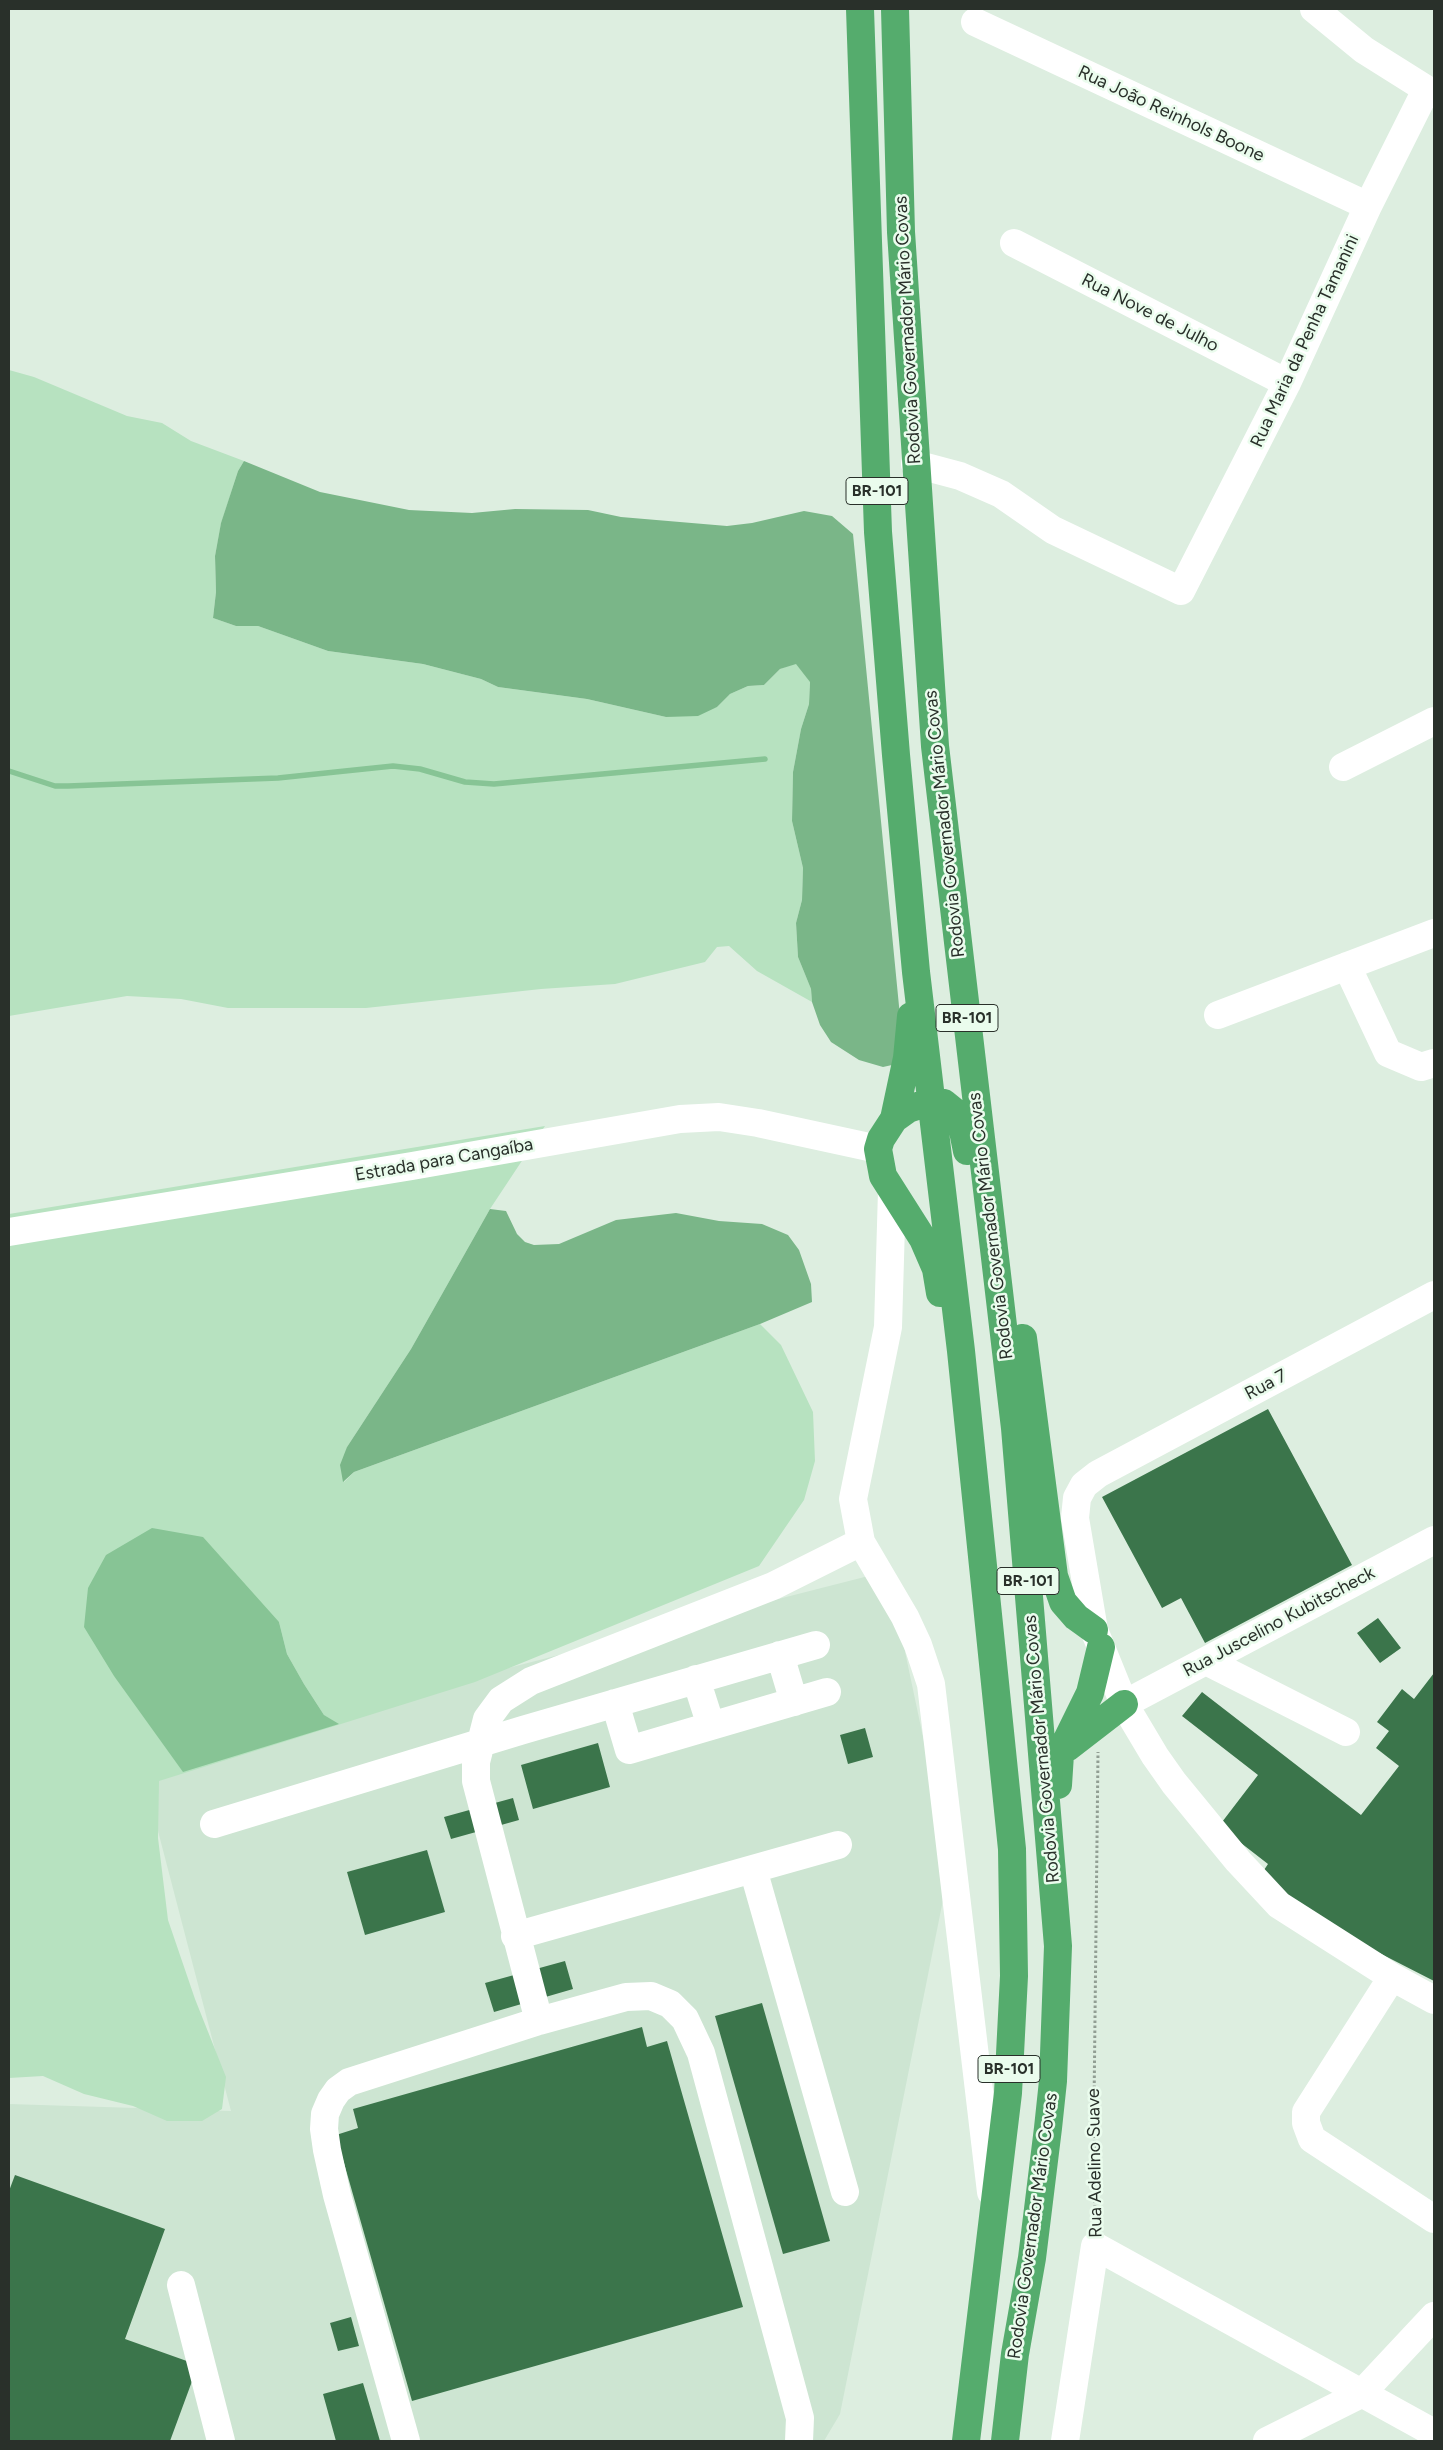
<!DOCTYPE html>
<meta charset="utf-8">
<style>
body{margin:0}
#map{position:relative;width:1443px;height:2450px;overflow:hidden;background:#ddeee0;font-family:Figtree,sans-serif}
canvas{display:block}
.frame{position:absolute;inset:0;border:10px solid #29302a;pointer-events:none}
</style>
<div id="map">
<canvas width="1443" height="2450"></canvas>
<div class="frame"></div>
</div>
<script>
const c = document.querySelector('canvas').getContext('2d');
c.lineJoin = 'round';
function fill(path, color) { c.fillStyle = color; c.fill(path, 'evenodd'); }
const poly = rows => new Path2D(rows.map(r => 'M' + r).join(''));
function stroke(path, color, width, dash) { c.strokeStyle = color; c.lineWidth = width; c.lineCap = dash ? 'butt' : 'round'; c.setLineDash(dash || []); c.stroke(path); }
function label(font, color, halo, rows, align = 'center') {
  c.font = font + ' Figtree,sans-serif'; c.lineWidth = 5; c.setLineDash([]); c.textBaseline = 'middle'; c.strokeStyle = halo; c.fillStyle = color; for (const [text, x, y, turn = 0] of rows) {
    c.save(); c.translate(x, y); c.rotate((+turn || 0) * Math.PI / 180); c.textAlign = isNaN(turn) ? turn : align; if (halo) c.strokeText(text, 0, 0); c.fillText(text, 0, 0); c.restore();
  }
}
fill(poly([
 [888,1571,950,1865,840,2414,824,2441,9,2441,9,2104,231,2111,140,1762]
]), '#cde5d2');
fill(poly([
 [9,370,34,377,127,416,162,423,191,441,244,461,238,471,221,524,215,556,216,592,213,618,236,626,258,626,328,651,423,664,481,679,498,687,587,699,666,717,717,707,730,694,748,686,764,685,780,669,796,663,810,681,809,704,801,729,793,772,792,821,803,868,802,900,796,923,798,957,811,989,812,1002,757,971,729,946,717,947,705,962,615,984,541,989,366,1008,228,1008,181,999,127,996,9,1016],
 [545,1126,490,1209,411,1349,347,1447,344,1482,354,1472,760,1324,781,1345,813,1412,815,1461,804,1500,759,1566,475,1682,159,1781,158,1838,168,1920,195,1999,226,2077,222,2109,202,2121,167,2121,133,2106,84,2094,43,2076,9,2078,9,1214],
 [88,1588,279,1622,287,1654,304,1684,324,1715,338,1724]
]), '#b7e2c0');
fill(poly([
 [244,461,320,492,409,510,472,513,515,509,588,510,621,517,727,526,752,523,804,511,832,516,853,534,903,1047,892,1065,883,1067,859,1060,831,1042,820,1025,812,1002,811,989,798,957,796,923,802,900,803,868,792,821,793,772,801,729,809,704,810,682,796,664,780,669,764,685,748,686,730,694,717,707,698,716,666,717,587,699,498,687,481,679,423,664,328,651,258,626,236,626,213,618,216,592,215,556,221,523,238,471],
 [490,1209,506,1211,517,1234,525,1242,534,1245,559,1244,616,1220,676,1213,719,1221,762,1224,788,1235,799,1250,811,1284,812,1302,760,1324,354,1472,343,1482,340,1465,347,1447,411,1349]
]), '#7ab688');
fill(poly([
 [152,1528,203,1537,279,1622,287,1654,304,1684,324,1715,339,1724,183,1772,114,1676,84,1627,88,1588,106,1555]
]), '#87c495');
stroke(poly([
 [9,771,55,786,68,786,278,778,393,766,420,769,465,782,494,784,765,759]
]), '#87c495', 5.5);
fill(poly([
 [1268,1409,1352,1565,1205,1643,1181,1598,1162,1608,1102,1497],
 [1378,1618,1401,1648,1380,1663,1357,1633],
 [1434,1673,1434,1981,1346,1936,1260,1876,1268,1864,1219,1826,1258,1775,1182,1716,1202,1692,1361,1815,1399,1766,1376,1748,1389,1731,1377,1722,1402,1689,1414,1699],
 [865,1728,873,1757,848,1764,840,1735],
 [598,1743,610,1787,533,1809,521,1765],
 [513,1798,519,1820,451,1839,444,1817],
 [427,1850,445,1912,365,1935,347,1872],
 [565,1961,573,1989,494,2012,485,1983],
 [762,2003,830,2241,783,2254,715,2016],
 [642,2027,647,2047,667,2041,743,2307,412,2401,336,2135,358,2128,353,2109],
 [15,2175,165,2229,125,2339,198,2365,170,2441,9,2441,9,2191],
 [351,2317,359,2346,338,2351,330,2323],
 [363,2383,380,2441,336,2441,323,2394]
]), '#3b754b');
stroke(poly([
 [1095,2223,1094,2106,1098,1752]
]), '#919e93', 3, [2.5, 2.5]);
stroke(poly([
 [1314,9,1364,50,1434,94],
 [975,22,1368,206],
 [1014,243,1287,383],
 [915,464,960,476,1001,494,1053,530,1181,591,1287,383,1368,206,1426,90],
 [1343,767,1434,721],
 [1347,966,1388,1053,1421,1067,1434,1063],
 [1218,1015,1434,933],
 [9,1232,412,1166,680,1119,719,1117,758,1123,878,1149],
 [1434,1295,1098,1474,1084,1485,1077,1498,1075,1518,1094,1630,1101,1647,1124,1704,1155,1756,1174,1783,1238,1861,1279,1905,1392,1977,1434,2000],
 [861,1542,905,1617,918,1645,931,1684,991,2192],
 [780,1655,794,1702],
 [1206,1661,1346,1732],
 [696,1679,711,1726],
 [615,1703,629,1750,827,1692],
 [1124,1704,1434,1540],
 [214,1824,523,1730,816,1645],
 [753,1869,845,2192],
 [515,1936,838,1845],
 [1392,1977,1306,2112,1306,2123,1312,2139,1434,2219],
 [539,2021,476,1781,476,1762,487,1719,501,1700,531,1681,773,1586,861,1542,853,1499,888,1327,892,1191],
 [181,2285,221,2441],
 [406,2441,337,2195,327,2150,324,2129,325,2114,331,2100,338,2090,349,2082,539,2021,626,1997,651,1996,670,2004,685,2019,701,2053,800,2418,799,2441],
 [1065,2441,1095,2246,1434,2433],
 [1267,2441,1361,2394,1434,2316]
]), '#fff', 28);
stroke(poly([
 [860,9,878,532,896,755,916,972,961,1351,1012,1849,1014,1976,1008,2093,966,2441],
 [895,9,901,232,935,746,1015,1428,1058,1946,1053,2081,1048,2128,1032,2258,1015,2354,1005,2441],
 [894,1119,907,1058,911,1016],
 [940,1293,936,1269,923,1239,883,1176,878,1149,881,1139,894,1119,908,1109,933,1101,944,1103,960,1116,967,1151],
 [1023,1338,1054,1576,1063,1602,1076,1617,1094,1630],
 [1067,1748,1124,1704],
 [1058,1785,1060,1754,1090,1693,1101,1647]
]), '#55ac6d', 28);
for (const [x, y, w] of [
 [877,491,62],
 [967,1018,62],
 [1028,1581,62],
 [1009,2069,62]
]) { const box = new Path2D(); box.roundRect(x - w / 2, y - 13.5, w, 27, 4); c.fillStyle = '#eafced'; c.fill(box); stroke(box, '#29302a', 1); }
label('bold 16px', '#29302a', null, [
 ["BR-101",877,491],
 ["BR-101",967,1018],
 ["BR-101",1028,1581],
 ["BR-101",1009,2069]
]);
label('18px', '#29302a', '#eafced', [
 ["Rua João Reinhols Boone",1171,114,25],
 ["Rua Nove de Julho",1150,313,27],
 ["Rodovia Governador Mário Covas",908,330,-93],
 ["Rua Maria da Penha Tamanini",1305,341,-65],
 ["Rodovia Governador Mário Covas",945,824,-96],
 ["Estrada para Cangaíba",444,1160,-10],
 ["Rodovia Governador Mário Covas",991,1226,-97],
 ["Rua 7",1266,1385,-28],
 ["Rua Juscelino Kubitscheck",1279,1622,-28],
 ["Rodovia Governador Mário Covas",1042,1749,-95],
 ["Rua Adelino Suave",1095,2163,-91],
 ["Rodovia Governador Mário Covas",1033,2226,-82]
]);
</script>
